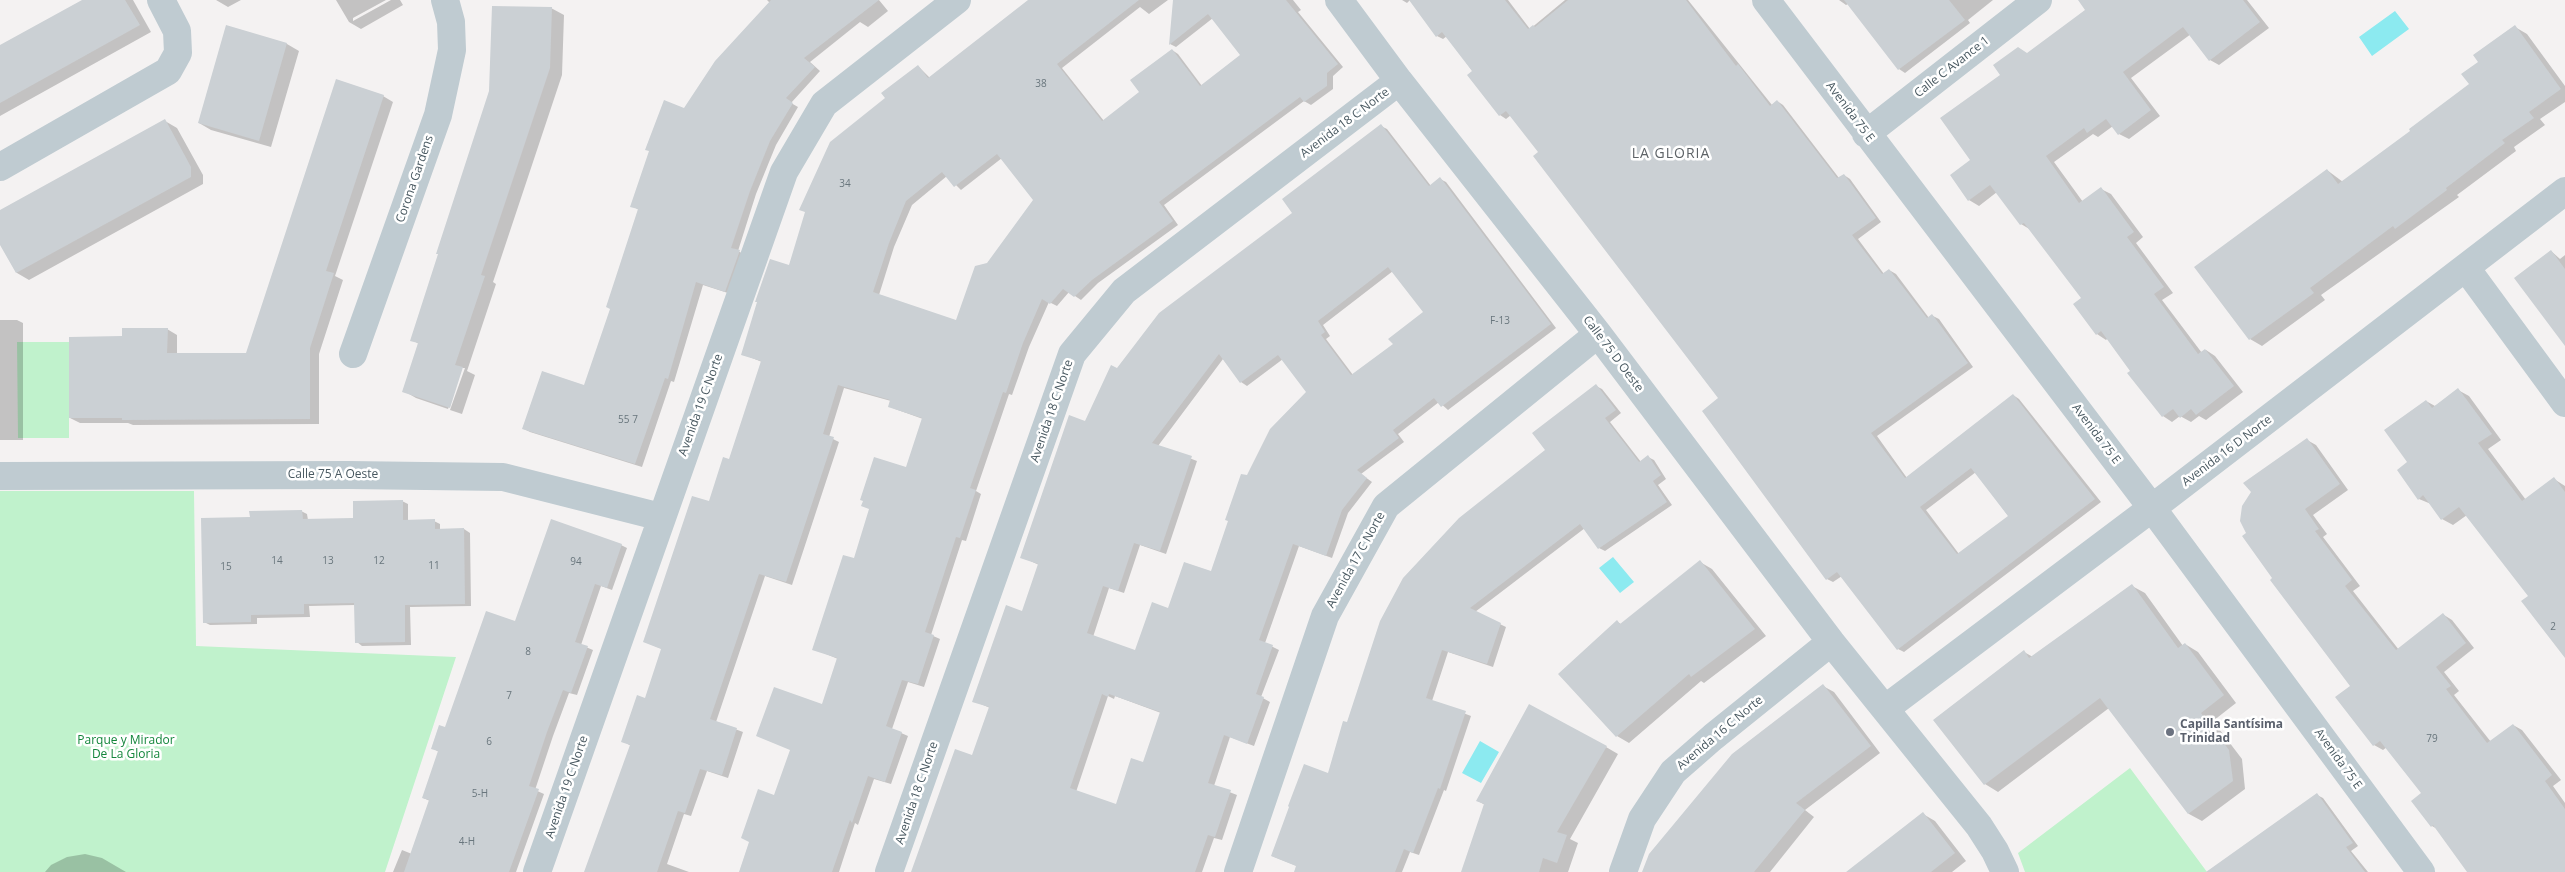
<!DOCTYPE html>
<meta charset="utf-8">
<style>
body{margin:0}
canvas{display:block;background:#f4f2f2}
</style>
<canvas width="2565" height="872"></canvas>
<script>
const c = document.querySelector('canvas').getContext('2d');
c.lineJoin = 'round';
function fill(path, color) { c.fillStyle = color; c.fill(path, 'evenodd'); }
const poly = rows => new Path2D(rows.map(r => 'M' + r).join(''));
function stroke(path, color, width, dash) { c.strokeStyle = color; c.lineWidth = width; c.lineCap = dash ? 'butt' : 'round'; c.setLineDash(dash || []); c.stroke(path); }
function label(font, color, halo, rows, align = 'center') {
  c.font = font + ' "Open Sans",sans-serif'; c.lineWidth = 5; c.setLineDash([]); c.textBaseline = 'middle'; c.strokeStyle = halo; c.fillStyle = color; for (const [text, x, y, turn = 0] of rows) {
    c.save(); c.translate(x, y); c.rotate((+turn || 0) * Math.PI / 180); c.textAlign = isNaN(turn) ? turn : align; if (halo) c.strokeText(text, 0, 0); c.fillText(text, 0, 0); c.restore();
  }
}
fill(poly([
 [17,342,69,342,69,438,18,438],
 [0,491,194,491,196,646,456,657,385,872,0,872],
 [2130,768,2207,872,2025,872,2018,853]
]), '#c0f2cc');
fill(poly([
 [2395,11,2409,29,2372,56,2359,37],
 [1613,557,1634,582,1620,593,1599,568],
 [1480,741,1499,752,1481,783,1462,773]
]), '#8ceaf0');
fill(poly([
 [85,0,133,0,151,32,0,116,0,47],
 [216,0,241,0,228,7],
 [336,0,386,0,353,18,353,21,391,0,400,0,403,5,361,29,349,22],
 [767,0,879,0,888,11,868,27,860,22,810,62,820,71,791,103,798,107,776,145,756,194,738,251,745,255,731,294,703,285,674,382,671,381,642,467,530,432,524,429,585,387,611,308,639,210,632,206,685,109,770,3],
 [1030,0,1168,0,1149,14,1140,7,1062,68,1104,121,1141,92,1172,50,1178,54,1202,86,1242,55,1213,18,1176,47,1170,44,1174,0,1293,0,1301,10,1298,12,1343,67,1333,76,1333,89,1311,105,1304,101,1164,205,1178,225,1098,283,1081,300,1069,292,1057,306,1049,302,1029,347,1012,395,1009,394,976,491,981,494,966,541,962,540,931,635,940,639,924,687,908,682,892,729,908,736,891,784,874,779,858,825,855,823,839,872,740,872,775,797,822,706,838,659,814,649,854,560,907,468,923,419,895,409,889,406,891,401,844,388,829,437,839,442,792,585,765,576,716,722,743,732,728,778,707,771,691,816,684,814,667,864,689,872,585,872,631,746,623,741,646,699,662,649,645,642,730,460,762,362,742,354,790,266,887,98,918,66,930,78],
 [1002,158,1035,200,987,264,957,322,879,295,894,247,912,205,947,176,961,190],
 [1402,0,1508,0,1530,29,1565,0,1688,0,1772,105,1777,101,1783,105,1839,178,1844,175,1850,179,1881,222,1858,239,1884,274,1889,270,1896,274,1929,318,1933,316,1939,319,1973,367,1877,436,1907,478,2013,395,2019,399,2101,502,1904,652,1898,649,1842,576,1833,582,1827,579,1720,398,1539,152,1511,115,1506,119,1500,115,1473,72,1447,36,1443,39,1437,36,1410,0,1407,3],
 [1976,472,2009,517,1959,554,1926,510],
 [1839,0,1993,0,1968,20,1970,23,1905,73,1899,69,1848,4,1846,5],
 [2099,0,2247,0,2269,28,2219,65,2210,60,2191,34,2131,78,2160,116,2129,139,2119,134,2113,126,2098,137,2093,134,2054,162,2083,202,2101,189,2111,194,2143,237,2136,243,2173,293,2162,300,2202,353,2206,350,2215,356,2243,392,2206,420,2199,416,2191,422,2180,416,2172,422,2163,416,2108,338,2106,340,2097,334,2083,298,2031,230,2021,224,1997,192,1979,206,1969,200,1972,160,2028,54],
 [551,8,564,15,562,75,493,282,496,284,467,371,475,375,462,414,450,410,465,368,462,368,448,409,416,398,404,391,419,344,412,340],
 [227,27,287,44,299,51,271,147,211,130,199,123],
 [2515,27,2527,34,2565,86,2565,102,2540,119,2545,125,2514,147,2516,151,2457,195,2459,197,2321,295,2325,300,2262,346,2250,339,2327,170,2343,182,2412,131,2470,84,2480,62],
 [383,96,393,102,335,276,343,280,319,354,319,424,133,425,128,423,80,423,70,418,124,337,167,329,177,335,177,354,247,354],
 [165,121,177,128,203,175,203,184,29,280,17,273,0,243,0,211],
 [1381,126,1387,129,1431,186,1440,179,1446,182,1556,328,1448,410,1439,402,1398,434,1404,442,1361,474,1372,482,1348,513,1332,558,1299,546,1265,643,1279,650,1261,697,1270,702,1254,746,1230,737,1214,786,1237,795,1222,840,1214,838,1202,872,913,872,973,756,990,708,974,701,1023,612,1039,565,1022,557,1085,422,1117,370,1294,213],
 [1393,271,1425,312,1394,345,1353,375,1326,339,1330,336,1323,325],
 [1223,359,1241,382,1247,386,1283,359,1308,392,1247,477,1212,573,1169,610,1136,652,1093,637,1109,588,1124,593,1140,545,1166,554,1197,461,1158,446],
 [1108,696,1114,699,1115,696,1161,713,1144,763,1117,806,1076,792],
 [2551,251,2560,259,2565,255,2565,344],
 [0,320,17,320,23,323,23,440,0,440],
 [1596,386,1602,389,1621,413,1610,422,1641,462,1648,457,1654,460,1666,479,1658,485,1672,505,1605,551,1599,548,1585,528,1475,612,1506,627,1493,667,1448,652,1432,701,1471,716,1446,791,1444,790,1419,855,1410,852,1402,872,1295,872,1297,866,1272,856,1329,774,1348,724,1547,450],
 [2458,390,2469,396,2501,440,2488,449,2526,500,2554,479,2565,486,2565,655,2529,596,2467,515,2453,525,2442,519,2431,504,2419,499,2409,463,2426,401,2435,406],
 [2307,440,2316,445,2348,490,2313,515,2327,534,2323,537,2360,586,2353,591,2399,650,2444,615,2452,620,2474,648,2444,672,2459,691,2454,695,2491,742,2513,725,2522,730,2561,780,2553,786,2565,803,2565,872,2469,872,2439,830,2432,826,2423,793,2387,747,2383,750,2374,745,2352,686,2274,579,2247,534],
 [402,501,408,504,408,521,434,521,440,524,440,530,464,529,470,533,471,606,410,607,411,645,362,646,357,642,356,605,309,606,310,617,257,618,257,624,210,625,204,622,251,519,301,511,307,514,308,520,354,519],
 [621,545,627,548,612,590,601,586,581,645,593,650,577,695,569,693,553,736,535,790,544,794,516,872,393,872,402,850,412,854,430,801,423,798,439,752,432,748,516,623],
 [1700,562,1712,569,1766,636,1704,683,1701,681,1629,743,1617,736,1617,622,1621,624],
 [2132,586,2145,593,2183,646,2185,644,2198,652,2236,703,2213,721,2242,759,2245,789,2202,821,2189,814,2109,708,1998,792,1985,784,1935,720,2024,652,2033,657],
 [1823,686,1834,692,1880,753,1805,810,1814,817,1770,872,1644,872],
 [1606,747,1618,754,1570,839,1578,843,1568,872,1462,872,1485,805,1478,801],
 [2317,795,2323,798,2358,846,2351,851,2368,872,2226,872],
 [1923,814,1935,821,1966,861,1952,872,1848,872],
 [85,854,102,858,126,872,45,872,51,865,67,857]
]), '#0003');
fill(poly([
 [82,0,125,0,140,25,0,103,0,45],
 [771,0,879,0,804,58,815,67,786,98,793,103,770,141,750,191,731,248,740,250,725,292,696,282,668,379,665,378,635,464,522,429,542,371,584,385,610,309,606,307,638,209,630,207,649,151,645,150,664,100,684,108,715,61],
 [1028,0,1139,0,1057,64,1102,121,1139,92,1130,80,1172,49,1200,86,1240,55,1208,14,1169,45,1173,0,1286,0,1338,64,1327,73,1327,86,1304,102,1300,97,1159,202,1173,221,1092,280,1074,297,1063,289,1050,304,1042,299,1023,343,1006,393,1003,392,970,488,976,490,960,538,956,537,925,632,934,635,918,684,902,680,886,726,902,732,885,782,868,776,852,823,850,820,832,872,739,872,749,842,741,838,758,789,774,795,790,750,756,736,774,687,822,704,837,658,812,650,843,555,854,558,869,509,861,506,863,501,860,500,874,457,906,467,922,418,888,407,890,400,838,385,823,434,834,437,786,582,759,574,710,719,737,728,722,775,700,769,685,813,678,811,657,872,584,872,630,745,621,742,637,695,645,698,661,649,643,642,692,496,709,501,723,457,729,459,761,361,741,355,757,302,755,302,770,259,789,265,805,212,799,210,830,142,885,98,881,93,918,65,928,78],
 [997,154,1033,200,987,263,975,266,956,320,873,292,889,243,906,201,942,172,954,187],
 [1409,0,1505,0,1528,29,1533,25,1535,27,1568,0,1686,0,1736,66,1738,64,1770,106,1777,100,1837,178,1844,174,1876,218,1852,235,1882,274,1889,269,1927,318,1932,314,1968,363,1871,433,1905,478,2013,394,2095,499,1897,650,1837,572,1826,580,1702,411,1718,398,1533,156,1538,152,1506,111,1499,116,1467,75,1472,71,1442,32,1436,37],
 [1971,468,2008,516,1957,554,1920,507],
 [1844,0,1949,0,1965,20,1898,70],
 [2078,0,2243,0,2260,22,2209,61,2183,27,2123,72,2151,110,2118,135,2106,119,2087,133,2084,128,2046,156,2079,203,2101,187,2134,232,2127,237,2164,287,2154,294,2198,354,2205,349,2234,386,2196,415,2191,409,2180,418,2173,409,2162,417,2127,373,2130,371,2101,331,2096,335,2073,304,2081,298,2024,223,2020,225,1990,185,1968,201,1950,175,1970,160,1940,118,2000,75,1993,65,2018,47,2027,53,2085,10],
 [492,6,552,7,550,68,481,275,485,276,455,365,463,367,450,408,402,392,418,343,410,341,438,254,436,254,489,91],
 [226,25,287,43,259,141,198,123],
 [2515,25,2561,89,2529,112,2534,118,2502,140,2505,143,2446,188,2447,190,2395,229,2393,226,2310,288,2314,293,2249,340,2194,267,2327,169,2338,184,2410,131,2409,129,2469,84,2461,74,2478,62,2473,55],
 [336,79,384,95,326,271,334,273,310,348,310,419,122,420,122,418,69,418,69,337,122,336,122,328,168,328,167,353,246,353],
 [165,119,191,167,191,177,16,273,0,245,0,210],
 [1381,124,1429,186,1440,177,1551,324,1441,407,1434,398,1393,430,1399,438,1357,470,1367,478,1342,510,1326,556,1293,544,1259,640,1273,645,1256,694,1264,697,1247,744,1224,735,1208,783,1231,790,1215,837,1208,835,1195,872,911,872,955,749,972,755,989,707,972,702,1006,605,1022,611,1038,564,1020,558,1069,415,1085,421,1111,365,1117,368,1159,313,1292,213,1282,199],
 [1388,267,1423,312,1388,339,1393,344,1351,375,1321,335,1325,332,1318,321],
 [1219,354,1240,383,1278,355,1306,392,1270,429,1247,475,1241,474,1225,520,1228,521,1211,571,1184,562,1168,608,1152,602,1135,650,1087,633,1103,586,1118,591,1134,543,1160,551,1192,456,1152,443],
 [1102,694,1108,697,1109,694,1160,712,1143,762,1131,758,1116,804,1070,788],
 [2551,250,2565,269,2565,346,2514,278],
 [1596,384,1616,410,1605,418,1639,462,1648,455,1661,475,1653,481,1667,502,1598,549,1580,524,1470,608,1501,623,1487,664,1442,650,1426,698,1466,711,1440,789,1438,788,1413,853,1404,849,1395,872,1294,872,1296,866,1271,856,1289,807,1288,806,1304,764,1328,773,1343,721,1347,722,1380,621,1403,578,1459,518,1545,450,1532,433],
 [2458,388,2492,434,2478,443,2522,501,2554,477,2565,492,2565,658,2521,601,2528,596,2459,507,2441,520,2423,495,2418,500,2397,470,2407,462,2384,430,2426,400,2432,408],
 [2307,438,2340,484,2305,509,2319,529,2315,531,2352,580,2345,586,2396,650,2443,613,2466,643,2436,667,2451,686,2446,689,2487,743,2513,724,2552,775,2545,781,2565,809,2565,872,2467,872,2433,825,2431,827,2411,801,2421,793,2380,741,2373,746,2335,697,2350,686,2270,580,2272,578,2242,536,2246,533,2240,521,2242,506,2251,492,2243,483],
 [403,500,403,520,435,519,435,529,464,528,465,604,405,605,405,642,355,643,354,603,304,604,304,614,251,615,251,622,203,623,201,518,250,517,249,511,302,510,303,519,353,518,353,501],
 [551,519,622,544,607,588,595,584,575,642,588,646,571,693,563,690,547,732,529,786,539,789,509,872,404,872,429,800,422,798,438,751,431,749,439,725,445,727,486,611,515,621],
 [1700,560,1755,629,1691,677,1689,674,1616,737,1558,674,1617,620,1620,624],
 [2132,584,2178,648,2185,643,2224,695,2201,713,2229,750,2233,781,2188,814,2100,698,1984,785,1933,720,2024,650,2029,658],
 [1823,684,1871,746,1796,803,1805,810,1754,872,1642,872,1649,854,1732,754],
 [1529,704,1607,746,1557,832,1567,835,1557,863,1543,858,1539,872,1461,872,1484,804,1476,801],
 [2317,793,2353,843,2346,847,2365,872,2206,872],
 [1923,812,1955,853,1931,872,1846,872]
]), '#cbd0d4');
stroke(poly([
 [1339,0,1399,81,1598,334,1831,642,1979,826,1995,851,2005,872],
 [1766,0,2152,508,2421,872],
 [1866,134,2038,0],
 [0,167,168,71,178,53,177,31,161,0],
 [2466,268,2565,403],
 [353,354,438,115,452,50,451,22,445,0],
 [0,476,348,475,503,477,661,517],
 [1886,708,2152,508,2565,191],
 [537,872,784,172,824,104,957,0],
 [889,872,1072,354,1124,291,1399,81],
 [1238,872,1325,616,1386,506,1598,334],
 [1623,872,1642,819,1673,772,1713,737,1831,642]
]), '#bfcbd1', 28);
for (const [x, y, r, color] of [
 [2170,732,5,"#6b7280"]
]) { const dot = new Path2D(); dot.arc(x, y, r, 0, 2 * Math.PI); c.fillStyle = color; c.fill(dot); stroke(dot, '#fff', 2); }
label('10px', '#69767d', null, [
 ["38",1041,84],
 ["34",845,184],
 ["F-13",1500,321],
 ["55 7",628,420],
 ["14",277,561],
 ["13",328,561],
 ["12",379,561],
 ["94",576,562],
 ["11",434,566],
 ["15",226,567],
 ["2",2553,627],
 ["8",528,652],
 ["7",509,696],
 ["79",2432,739],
 ["6",489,742],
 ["5-H",480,794],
 ["4-H",467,842]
]);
label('12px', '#485860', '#fff', [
 ["Calle C Avance 1",1952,67,-38],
 ["Avenida 75 E",1850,112,53],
 ["Avenida 18 C Norte",1345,123,-37],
 ["Corona Gardens",415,179,-71],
 ["Calle 75 D Oeste",1613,354,53],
 ["Avenida 19 C Norte",701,405,-70],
 ["Avenida 18 C Norte",1052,411,-71],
 ["Avenida 75 E",2096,434,53],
 ["Avenida 16 D Norte",2227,451,-37],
 ["Calle 75 A Oeste",333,475],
 ["Avenida 17 C Norte",1356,560,-61],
 ["Avenida 16 C Norte",1720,733,-40],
 ["Avenida 75 E",2338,759,54],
 ["Avenida 19 C Norte",567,787,-71],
 ["Avenida 18 C Norte",917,793,-71]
]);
label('bold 12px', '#5b616d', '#fff', [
 ["Capilla Santísima",2180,725],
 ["Trinidad",2180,739]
], 'left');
label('12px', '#14863c', '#fff', [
 ["Parque y Mirador",126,741],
 ["De La Gloria",126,755]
]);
c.letterSpacing = '1px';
label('14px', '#5e6367', '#fff', [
 ["LA GLORIA",1671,154]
]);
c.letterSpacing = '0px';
</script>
